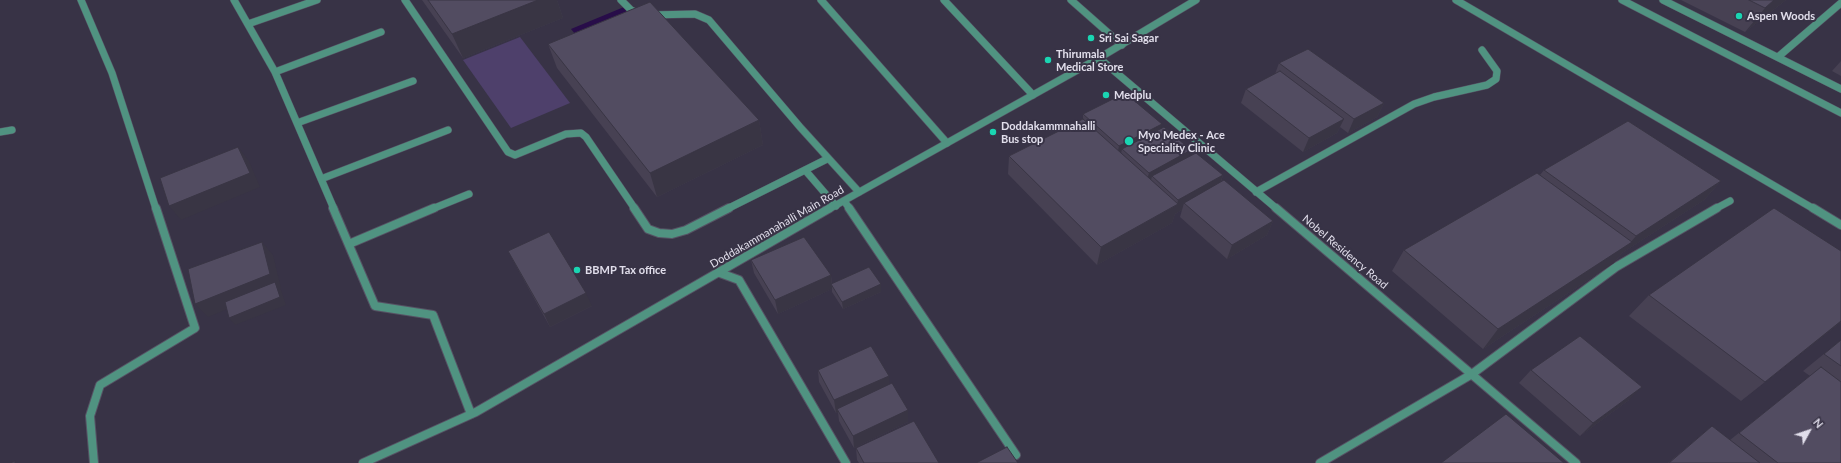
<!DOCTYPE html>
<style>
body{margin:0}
#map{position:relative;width:1841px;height:463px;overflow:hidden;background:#383346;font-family:Lato,sans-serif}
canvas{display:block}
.north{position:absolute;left:1789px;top:411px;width:40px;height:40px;-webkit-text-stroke:3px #383346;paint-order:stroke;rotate:50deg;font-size:11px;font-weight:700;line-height:16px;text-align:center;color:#e1deeb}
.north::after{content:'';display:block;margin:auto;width:14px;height:18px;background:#e1deeb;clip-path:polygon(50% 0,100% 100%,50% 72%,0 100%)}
</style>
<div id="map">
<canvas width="1841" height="463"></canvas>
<div class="north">N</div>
</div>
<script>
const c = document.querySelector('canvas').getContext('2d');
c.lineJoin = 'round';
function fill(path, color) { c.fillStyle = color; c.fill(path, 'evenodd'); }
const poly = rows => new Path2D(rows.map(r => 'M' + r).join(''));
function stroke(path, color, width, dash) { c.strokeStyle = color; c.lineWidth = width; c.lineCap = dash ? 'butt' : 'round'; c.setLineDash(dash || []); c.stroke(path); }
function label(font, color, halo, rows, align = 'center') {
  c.font = font + ' Lato,sans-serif'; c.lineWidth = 4; c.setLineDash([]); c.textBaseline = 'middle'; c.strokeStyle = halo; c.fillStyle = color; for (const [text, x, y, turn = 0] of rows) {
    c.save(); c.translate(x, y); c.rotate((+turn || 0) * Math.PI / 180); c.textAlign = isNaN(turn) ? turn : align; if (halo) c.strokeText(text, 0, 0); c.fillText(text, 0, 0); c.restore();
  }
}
fill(poly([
 [520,37,570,103,511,128,463,60]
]), '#4e406b');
fill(poly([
 [624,7,633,18,580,40,571,29]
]), '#280d49');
const minorFar1 = poly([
 [81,0,112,73,156,209],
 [234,0,275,72,334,209],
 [405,0,508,152,515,155,566,134,581,133,586,137,635,209],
 [621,0,631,10,639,14],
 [821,0,947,143],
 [944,0,1033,95],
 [1071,0,1122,45],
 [1456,0,1814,209],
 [1622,0,1841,113],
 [1663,0,1841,89],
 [650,15,695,14,709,20,800,127,859,192],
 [248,24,317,0],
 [1778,57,1841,3],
 [1099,58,1277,209],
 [275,72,381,32],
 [297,123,413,81],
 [0,132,12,130],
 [805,170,836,206],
 [321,179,448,130],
 [1256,192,1414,104,1434,97,1487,85,1496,79,1497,71,1482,50],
 [844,201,850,209],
 [432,209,469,194],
 [727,209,827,159],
 [1715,209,1730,201]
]);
const minor = poly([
 [333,208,375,306,433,315,471,414],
 [634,208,648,229,659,233,672,234,686,230,729,208],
 [849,208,1016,455],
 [1276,208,1576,463],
 [1813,208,1841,225],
 [349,244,434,208],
 [720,273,739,280,846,463],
 [94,463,90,416,100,385,195,328,156,208],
 [1320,463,1472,374,1616,267,1717,208]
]);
const tertiaryFar1 = poly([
 [829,209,1099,58,1196,0]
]);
const tertiary = poly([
 [363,463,476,412,830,208]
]);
stroke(minorFar1, '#565264', 8);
stroke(minor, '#565264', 10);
stroke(tertiaryFar1, '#565264', 8);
stroke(tertiary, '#565264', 10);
stroke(minorFar1, '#509381', 7);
stroke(minor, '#509381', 8);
stroke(tertiaryFar1, '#509381', 7);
stroke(tertiary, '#509381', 8);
fill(poly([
 [422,0,557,0,563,18,463,58],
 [1681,0,1786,0,1745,32],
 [548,44,759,120,763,145,657,197,557,68],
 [1841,61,1841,76,1832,71],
 [1279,63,1384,103,1377,117,1348,133,1340,127,1337,133,1303,152,1241,103,1246,89,1275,74],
 [1083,114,1161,129,1189,157,1223,175,1221,182,1273,221,1267,235,1227,259,1180,217,1182,210,1175,214,1172,223,1097,265,1008,174,1009,156,1083,119],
 [1544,170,1721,181,1704,200,1622,253,1614,263,1483,349,1392,271,1404,250,1540,175],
 [508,251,592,306,550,327,515,264],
 [751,260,831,275,832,284,881,292,843,309,832,292,832,289,778,314,754,273],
 [1649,295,1841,322,1741,401,1629,316],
 [1841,340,1841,463,1668,463,1712,426,1730,440,1810,376,1803,371],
 [818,370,889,376,889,385,908,422,854,448,839,421,838,412,836,413,819,382],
 [1531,370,1629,400,1580,436,1519,383],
 [856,448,939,463,859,463,857,460]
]), '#474153');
fill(poly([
 [538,0,557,0,563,18,463,58,452,34],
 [1774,0,1786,0,1745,32,1765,8],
 [1384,103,1377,117,1348,133,1354,119],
 [1344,119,1337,133,1303,152,1309,138],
 [759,120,763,145,657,197,650,173],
 [1162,124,1158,138,1122,149,1120,158,1116,160,1119,146],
 [238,147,249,161,260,187,181,220,169,206],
 [1191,150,1187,164,1152,176,1150,184,1145,187,1149,173],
 [1223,175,1218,189,1184,203,1182,210,1175,214,1172,223,1097,265,1101,247,1177,205,1178,200],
 [1721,181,1704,200,1622,253,1614,263,1483,349,1498,329,1630,243,1636,236],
 [1273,221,1267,235,1227,259,1232,245],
 [262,242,273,255,281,288,280,288,281,290,286,305,235,325,229,318,277,289,208,317,195,304],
 [831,275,832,289,778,314,775,300],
 [881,284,881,292,843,309,842,302],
 [586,293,592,306,550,327,544,314],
 [1841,321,1841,322,1741,401,1765,382],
 [889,376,890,389,837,409,838,412,836,413,834,400],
 [1642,387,1629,400,1580,436,1593,423],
 [908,410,908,422,854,448,853,436]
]), '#393544');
const building = poly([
 [428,0,538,0,452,34,428,0],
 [1749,0,1774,0,1765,8,1749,0],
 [650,2,759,120,650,173,548,44,650,2],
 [1308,49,1384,103,1354,119,1279,63,1308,49],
 [1280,71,1344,119,1309,138,1246,89,1280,71],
 [1125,93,1162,124,1119,146,1083,114,1125,93],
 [1083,119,1178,204,1101,247,1009,156,1083,119],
 [1628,121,1721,181,1636,236,1544,170,1628,121],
 [1164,127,1191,150,1149,173,1122,149,1164,127],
 [238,147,250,173,169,206,160,178,238,147],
 [1196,153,1223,175,1178,200,1152,176,1196,153],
 [1537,173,1632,242,1498,329,1404,250,1537,173],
 [1224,180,1273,221,1232,245,1184,203,1224,180],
 [1774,208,1841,251,1841,321,1765,382,1649,295,1774,208],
 [549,232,586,293,544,314,508,251,549,232],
 [804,237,831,275,775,300,751,260,804,237],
 [262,242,270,274,195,304,188,269,262,242],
 [869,267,881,284,842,302,831,284,869,267],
 [275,282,280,297,229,318,225,302,275,282],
 [1580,336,1642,387,1593,423,1531,370,1580,336],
 [1841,340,1841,366,1824,354,1841,340],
 [871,346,889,376,834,400,818,370,871,346],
 [1821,367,1841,382,1841,463,1778,463,1739,433,1821,367],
 [892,383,908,410,853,436,837,409,892,383],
 [1506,414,1564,463,1441,463,1506,414],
 [914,421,939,463,864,463,856,448,914,421],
 [1712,426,1760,463,1669,463,1712,426],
 [1007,447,1018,463,976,463,1007,447],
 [15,461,15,463,10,463,15,461]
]);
fill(building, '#524c61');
stroke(building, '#393544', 1);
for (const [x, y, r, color] of [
 [1739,16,4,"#1ad5b2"],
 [1091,38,4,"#1ad5b2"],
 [1048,60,4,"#1ad5b2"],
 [1106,95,4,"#1ad5b2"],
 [993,132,4,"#1ad5b2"],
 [1129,141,5,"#1ad5b2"],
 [577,270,4,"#1ad5b2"]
]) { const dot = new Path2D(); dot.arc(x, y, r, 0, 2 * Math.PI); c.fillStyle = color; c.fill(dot); stroke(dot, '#383346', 1.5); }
label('bold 11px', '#e1deeb', '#383346', [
 ["Aspen Woods",1747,16],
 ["Sri Sai Sagar",1099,38],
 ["Thirumala",1056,54],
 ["Medical Store",1056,67],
 ["Medplu",1114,95],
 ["Doddakammnahalli",1001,126],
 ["Bus stop",1001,139],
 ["Myo Medex - Ace",1138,135],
 ["Speciality Clinic",1138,148],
 ["BBMP Tax office",585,270]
], 'left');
label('11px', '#e1deeb', '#383346', [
 ["Doddakammanahalli Main Road",777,227,-30],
 ["Nobel Residency Road",1345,252,40]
]);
</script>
